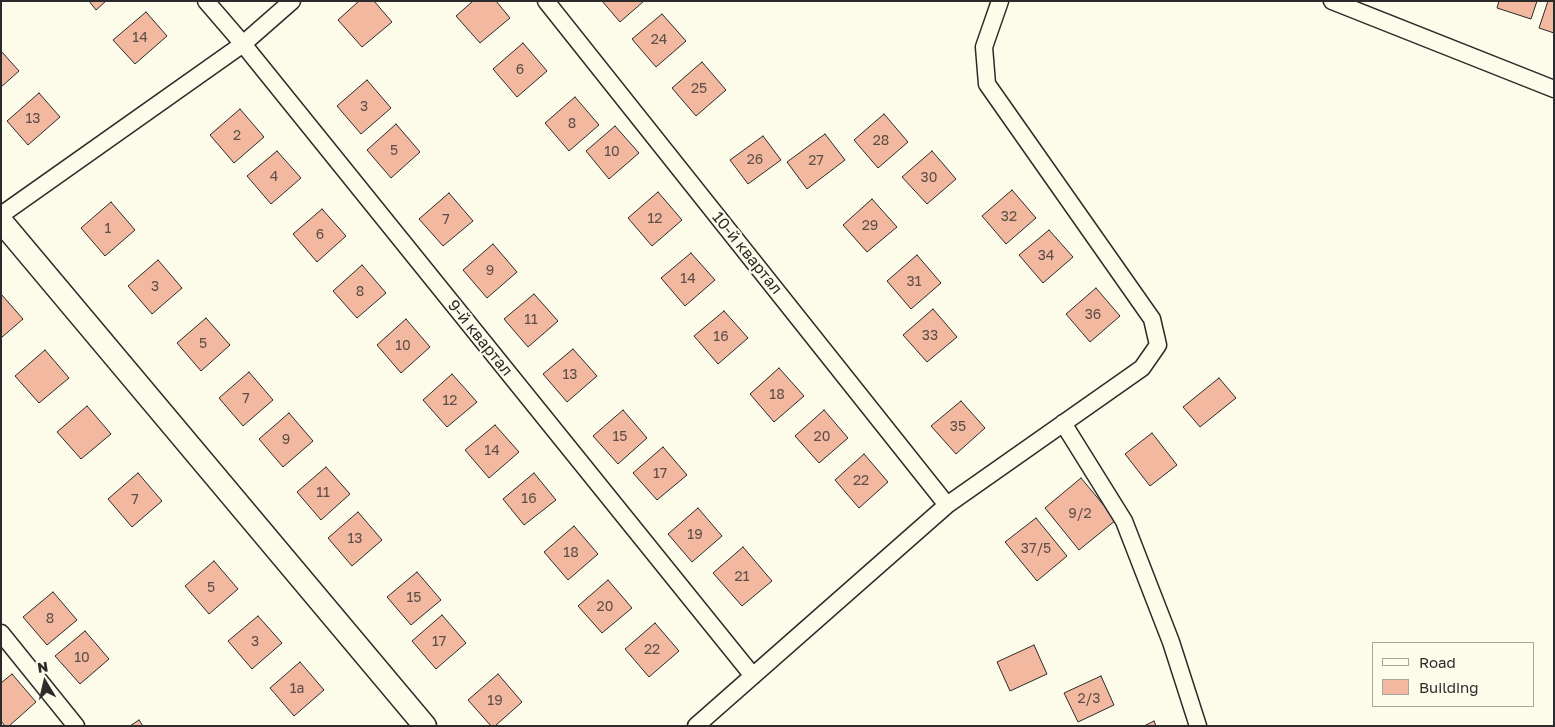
<!DOCTYPE html>
<meta charset="utf-8">
<style>
body{margin:0}
#map{position:relative;width:1555px;height:727px;overflow:hidden;background:#fdfbea;font-family:"Golos Text",sans-serif}
canvas{display:block}
.frame{position:absolute;inset:0;border:2px solid #2b2b2b;pointer-events:none}
.legend{position:absolute;left:1372px;top:642px;width:162px;height:65px;box-sizing:border-box;background:#fdfbea;border:1px solid #a9a89e;margin:0;padding:6px 9px;list-style:none;font-size:15px;color:#2b2b2b}
.legend li{display:flex;align-items:center;gap:10px;height:25px}
.legend b{width:25px;border:1px solid #a9a89e}
.north{position:absolute;left:20px;top:657px;width:50px;height:50px;-webkit-text-stroke:4px #fdfbea;paint-order:stroke;rotate:351deg;font-size:14px;font-weight:700;line-height:20px;text-align:center;color:#2b2b2b}
.north::after{content:'';display:block;margin:auto;width:18px;height:22px;background:#2b2b2b;clip-path:polygon(50% 0,100% 100%,50% 72%,0 100%)}
</style>
<div id="map">
<canvas width="1555" height="727"></canvas>
<div class="frame"></div>
<ul class="legend">
<li><b style="height:6px;background:#fdfbea"></b>Road</li>
<li><b style="height:14px;background:#f2b8a0"></b>Building</li>
</ul>
<div class="north">N</div>
</div>
<script>
const c = document.querySelector('canvas').getContext('2d');
c.lineJoin = 'round';
function fill(path, color) { c.fillStyle = color; c.fill(path, 'evenodd'); }
const poly = rows => new Path2D(rows.map(r => 'M' + r).join(''));
function stroke(path, color, width, dash) { c.strokeStyle = color; c.lineWidth = width; c.lineCap = dash ? 'butt' : 'round'; c.setLineDash(dash || []); c.stroke(path); }
function label(font, color, halo, rows, align = 'center') {
  c.font = font + ' "Golos Text",sans-serif'; c.lineWidth = 4; c.setLineDash([]); c.textBaseline = 'middle'; c.strokeStyle = halo; c.fillStyle = color; for (const [text, x, y, turn = 0] of rows) {
    c.save(); c.translate(x, y); c.rotate((+turn || 0) * Math.PI / 180); c.textAlign = isNaN(turn) ? turn : align; if (halo) c.strokeText(text, 0, 0); c.fillText(text, 0, 0); c.restore();
  }
}
const building = poly([
 [89,1,106,1,96,10,89,1],
 [359,1,374,1,392,22,362,47,338,20,359,1],
 [473,1,496,1,510,18,480,43,456,16,473,1],
 [602,1,644,1,620,22,602,1],
 [1499,1,1537,1,1531,19,1497,8,1499,1],
 [1548,1,1554,1,1554,33,1539,28,1548,1],
 [146,12,167,36,135,64,113,40,146,12],
 [662,14,686,41,656,67,632,39,662,14],
 [523,43,547,71,517,97,493,69,523,43],
 [1,51,19,71,1,87,1,51],
 [702,62,726,90,696,116,672,88,702,62],
 [367,80,391,108,361,134,337,106,367,80],
 [39,93,60,117,28,145,7,121,39,93],
 [575,97,599,125,569,151,545,123,575,97],
 [240,109,264,137,234,163,210,135,240,109],
 [884,114,908,142,878,168,854,140,884,114],
 [396,124,420,152,391,178,367,150,396,124],
 [615,126,639,153,609,179,586,151,615,126],
 [825,134,845,160,807,189,787,162,825,134],
 [763,136,781,160,748,184,730,160,763,136],
 [277,151,301,178,271,204,247,176,277,151],
 [932,151,956,179,927,204,902,177,932,151],
 [1012,190,1036,218,1006,244,982,216,1012,190],
 [658,192,682,220,652,246,628,218,658,192],
 [449,193,473,221,443,246,419,219,449,193],
 [872,199,897,227,867,252,843,225,872,199],
 [111,202,135,230,105,256,81,228,111,202],
 [322,209,346,236,317,262,293,234,322,209],
 [1049,230,1073,257,1043,283,1019,255,1049,230],
 [493,244,517,272,487,298,463,270,493,244],
 [691,253,715,280,685,306,661,278,691,253],
 [917,255,941,283,911,309,887,281,917,255],
 [158,260,182,288,152,314,128,286,158,260],
 [362,265,386,293,357,318,333,291,362,265],
 [1096,288,1120,316,1090,342,1066,314,1096,288],
 [1,294,23,319,1,338,1,294],
 [534,294,558,321,528,347,504,319,534,294],
 [933,309,957,337,927,362,903,335,933,309],
 [724,311,748,338,718,364,694,336,724,311],
 [206,318,230,345,201,371,177,343,206,318],
 [406,319,430,347,401,373,377,345,406,319],
 [573,349,597,376,567,402,543,374,573,349],
 [45,350,69,378,39,403,15,376,45,350],
 [779,368,804,396,774,422,750,394,779,368],
 [249,372,273,400,243,426,219,398,249,372],
 [452,374,477,402,447,427,423,400,452,374],
 [1219,378,1236,398,1200,427,1183,407,1219,378],
 [961,401,985,428,956,454,931,426,961,401],
 [87,406,111,434,81,459,57,432,87,406],
 [623,410,647,438,618,464,593,436,623,410],
 [824,410,848,438,819,463,795,436,824,410],
 [289,413,313,441,283,467,259,439,289,413],
 [495,425,519,452,489,478,465,450,495,425],
 [1152,433,1177,465,1150,486,1125,454,1152,433],
 [663,447,687,475,657,500,633,473,663,447],
 [864,454,888,482,859,508,835,480,864,454],
 [326,467,350,494,321,520,297,492,326,467],
 [138,473,162,501,132,527,108,499,138,473],
 [534,473,556,500,524,525,503,499,534,473],
 [1081,478,1116,520,1079,550,1045,508,1081,478],
 [698,508,722,536,692,562,668,534,698,508],
 [358,512,382,540,352,566,328,538,358,512],
 [1036,518,1067,556,1037,581,1005,542,1036,518],
 [574,526,598,554,568,580,544,552,574,526],
 [743,547,772,581,742,606,713,573,743,547],
 [214,561,238,589,209,614,185,586,214,561],
 [417,572,441,600,411,625,387,597,417,572],
 [608,580,632,608,602,633,578,606,608,580],
 [53,592,77,620,47,645,23,617,53,592],
 [442,615,466,643,436,669,412,641,442,615],
 [258,616,282,643,252,669,228,641,258,616],
 [655,623,679,651,649,677,625,649,655,623],
 [85,631,109,659,80,684,55,656,85,631],
 [1034,645,1047,674,1010,691,997,662,1034,645],
 [300,662,324,690,294,716,270,688,300,662],
 [12,674,36,702,9,726,5,726,1,721,1,683,12,674],
 [498,674,522,702,495,726,491,726,468,700,498,674],
 [1101,676,1114,705,1078,722,1064,693,1101,676],
 [139,720,143,726,130,726,139,720],
 [1154,721,1156,726,1144,726,1154,721]
]);
fill(building, '#f2b8a0');
stroke(building, '#2b2b2b', 1);
const street = poly([
 [206,1,243,44,753,676],
 [546,1,947,505],
 [1332,1,1554,89],
 [1,215,243,44,292,1],
 [1063,423,1124,521,1171,642,1198,726],
 [1,633,76,726],
 [696,726,947,505,1142,368,1158,345,1152,319,987,84,984,47,1000,1]
]);
const secondary = poly([
 [1,221,425,726]
]);
stroke(street, '#2b2b2b', 19);
stroke(secondary, '#2b2b2b', 25);
stroke(street, '#fdfbea', 16);
stroke(secondary, '#fdfbea', 22);
label('14px', '#5d4e48', null, [
 ["14",140,38],
 ["24",659,40],
 ["6",520,70],
 ["25",699,89],
 ["3",364,107],
 ["13",33,119],
 ["8",572,124],
 ["2",237,136],
 ["28",881,141],
 ["5",394,151],
 ["10",612,152],
 ["26",755,160],
 ["27",816,161],
 ["4",274,177],
 ["30",929,178],
 ["32",1009,217],
 ["12",655,219],
 ["7",446,220],
 ["29",870,226],
 ["1",108,229],
 ["6",320,235],
 ["34",1046,256],
 ["9",490,271],
 ["14",688,279],
 ["31",914,282],
 ["3",155,287],
 ["8",360,292],
 ["36",1093,315],
 ["11",531,320],
 ["33",930,336],
 ["16",721,337],
 ["5",203,344],
 ["10",403,346],
 ["13",570,375],
 ["18",777,395],
 ["7",246,399],
 ["12",450,401],
 ["35",958,427],
 ["15",620,437],
 ["20",822,437],
 ["9",286,440],
 ["14",492,451],
 ["17",660,474],
 ["22",861,481],
 ["11",323,493],
 ["16",529,499],
 ["7",135,500],
 ["9/2",1080,514],
 ["19",695,535],
 ["13",355,539],
 ["37/5",1036,549],
 ["18",571,553],
 ["21",742,577],
 ["5",211,588],
 ["15",414,598],
 ["20",605,607],
 ["8",50,619],
 ["3",255,642],
 ["17",439,642],
 ["22",652,650],
 ["10",82,658],
 ["1а",297,689],
 ["2/3",1089,699],
 ["19",495,701]
]);
label('16px', '#2b2b2b', '#fdfbea', [
 ["10-й квартал",747,253,51],
 ["9-й квартал",480,338,51]
]);
</script>
